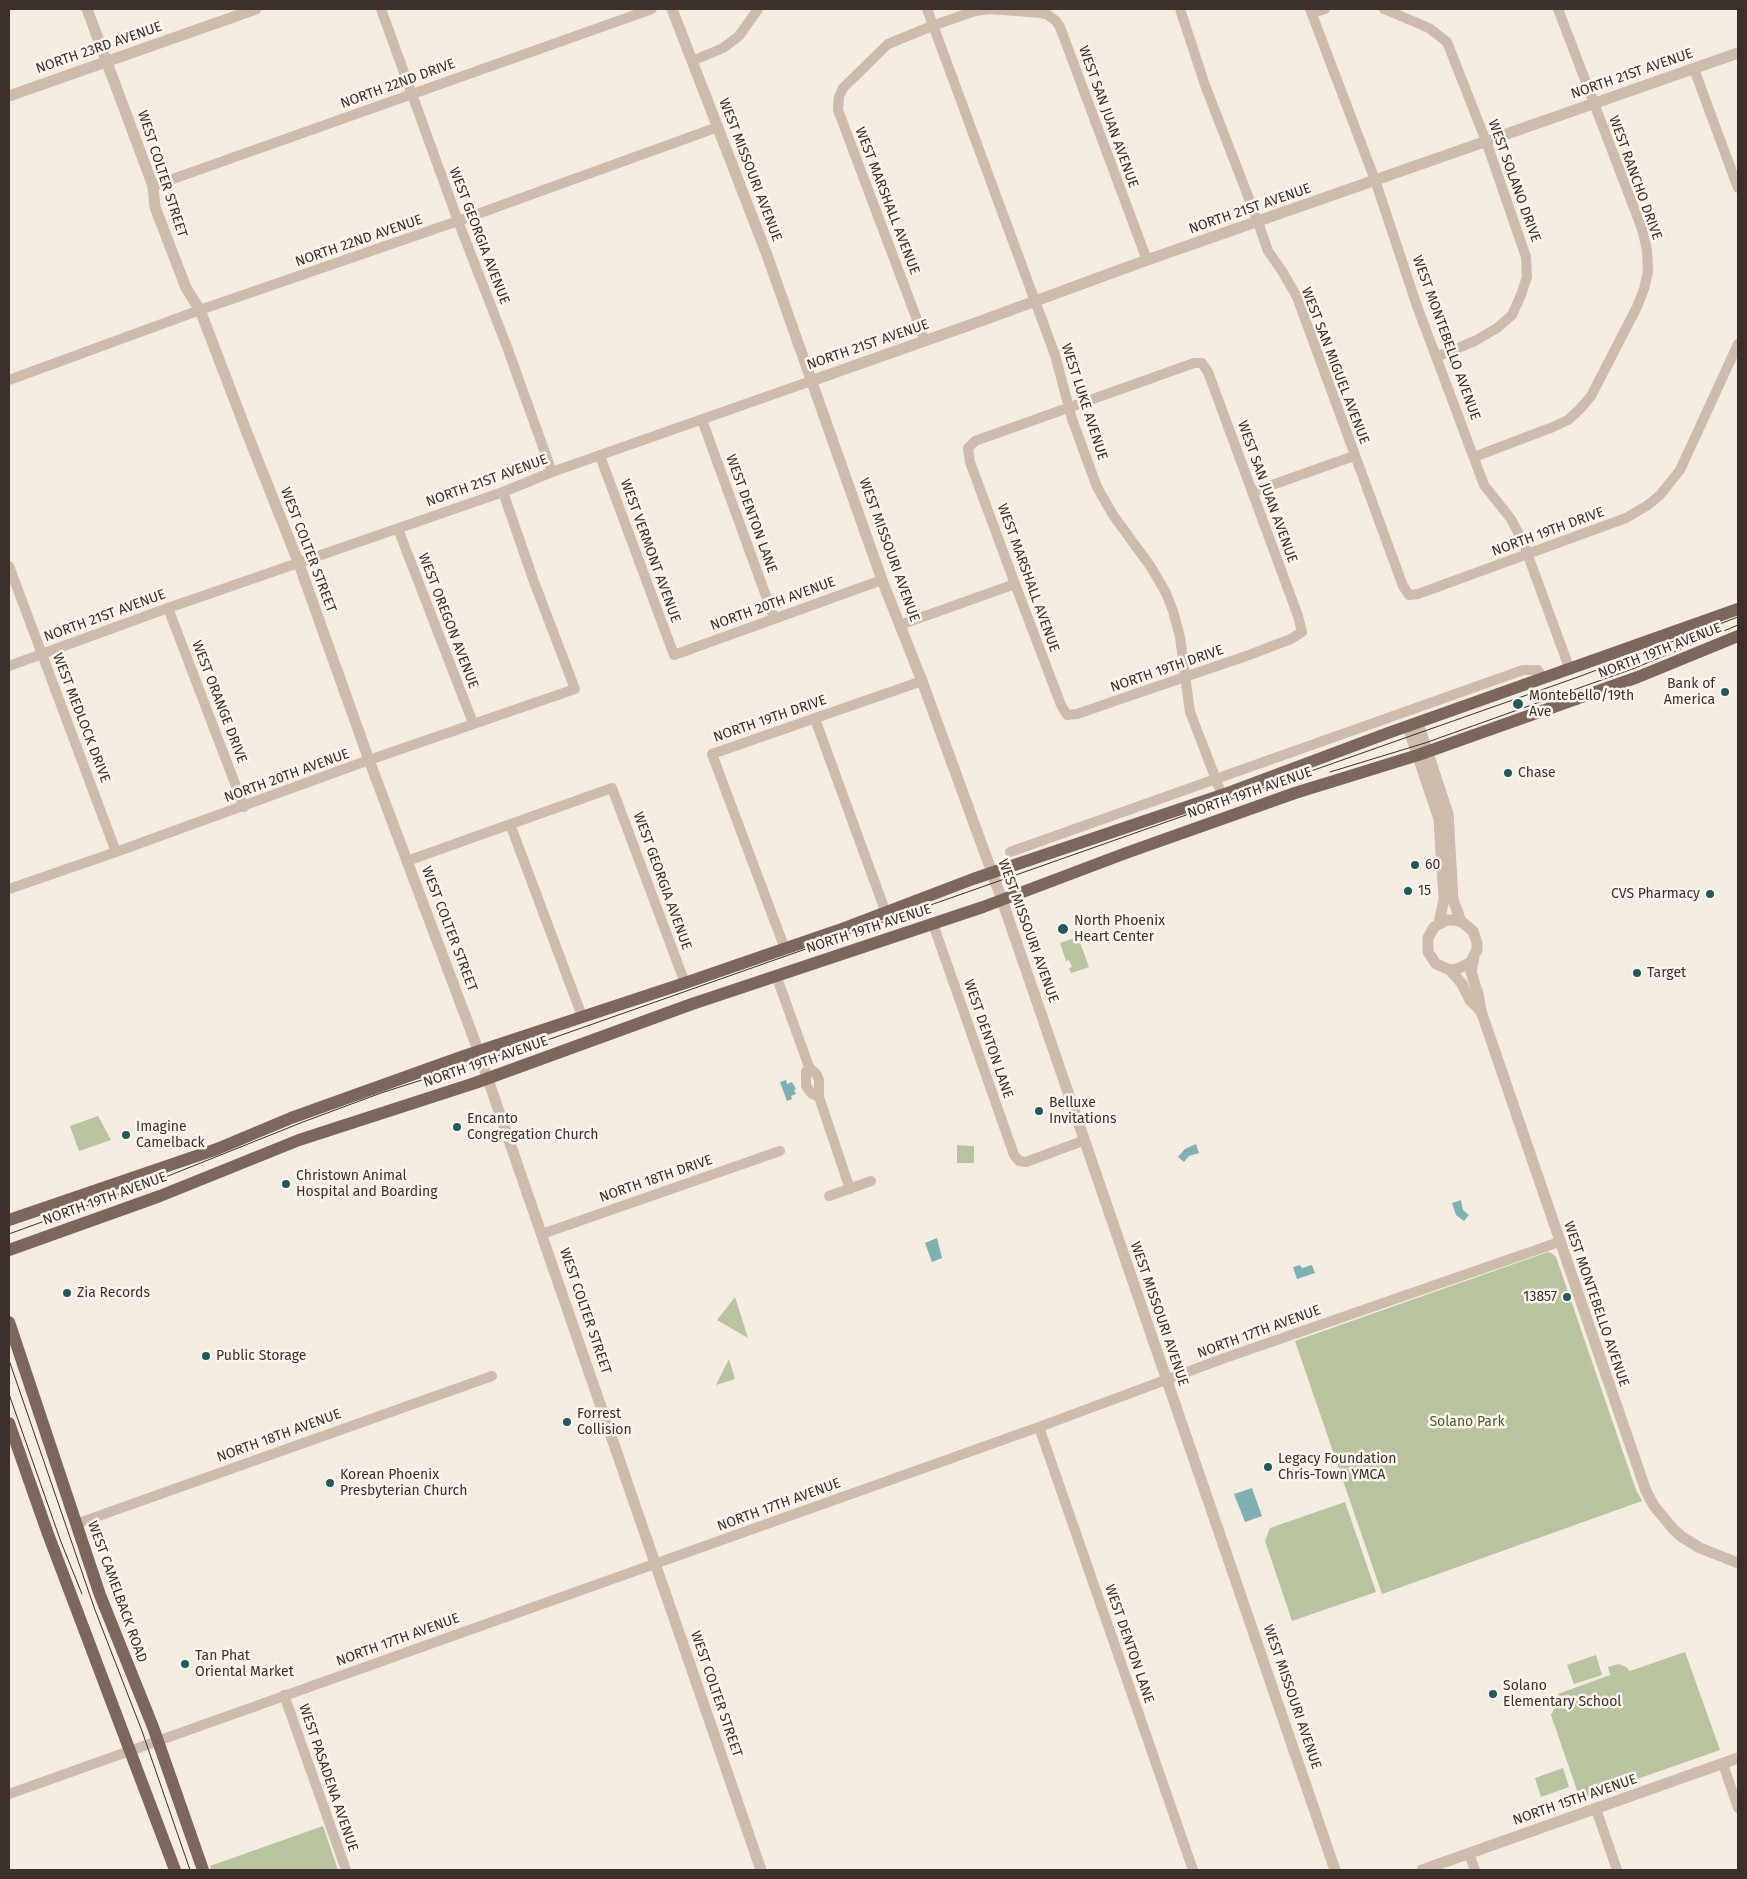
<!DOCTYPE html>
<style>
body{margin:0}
#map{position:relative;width:1747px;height:1879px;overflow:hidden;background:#f4ebe1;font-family:"Fira Sans",sans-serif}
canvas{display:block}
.frame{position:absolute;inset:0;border:10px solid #3b302b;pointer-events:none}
</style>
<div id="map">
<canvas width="1747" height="1879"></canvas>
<div class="frame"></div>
</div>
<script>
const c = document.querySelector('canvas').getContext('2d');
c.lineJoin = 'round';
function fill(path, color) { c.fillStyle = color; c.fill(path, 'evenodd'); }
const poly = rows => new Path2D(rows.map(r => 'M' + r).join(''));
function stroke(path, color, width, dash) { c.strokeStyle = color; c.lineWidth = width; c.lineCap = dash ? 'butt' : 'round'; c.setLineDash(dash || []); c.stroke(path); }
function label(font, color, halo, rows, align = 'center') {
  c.font = font + ' "Fira Sans",sans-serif'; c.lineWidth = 5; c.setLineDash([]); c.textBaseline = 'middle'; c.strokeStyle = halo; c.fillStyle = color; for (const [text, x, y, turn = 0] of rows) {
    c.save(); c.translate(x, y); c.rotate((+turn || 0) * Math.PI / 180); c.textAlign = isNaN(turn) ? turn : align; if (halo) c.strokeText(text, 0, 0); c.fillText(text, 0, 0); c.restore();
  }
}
fill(poly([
 [1078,937,1089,967,1071,973,1069,968,1072,967,1069,960,1066,961,1060,943],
 [98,1116,111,1140,79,1151,70,1126],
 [957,1145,974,1146,974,1163,957,1163],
 [1548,1252,1553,1254,1556,1257,1636,1490,1642,1501,1382,1594,1295,1341],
 [735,1297,748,1338,717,1320],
 [729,1359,735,1379,716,1385],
 [1345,1502,1376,1592,1292,1621,1265,1541,1270,1528],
 [1685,1652,1720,1750,1580,1799,1551,1715,1559,1698,1558,1694,1610,1675,1608,1667,1619,1664,1626,1667,1630,1671],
 [1596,1655,1602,1675,1574,1684,1567,1665],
 [1563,1768,1569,1787,1541,1797,1535,1778],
 [323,1826,338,1870,211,1870,210,1866]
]), '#b8c4a0');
fill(poly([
 [786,1080,787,1084,792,1082,796,1089,794,1090,796,1094,791,1096,792,1099,787,1101,780,1082],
 [1196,1144,1199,1153,1189,1156,1184,1162,1178,1157,1185,1149],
 [1461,1200,1463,1210,1469,1215,1464,1221,1456,1215,1452,1203],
 [937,1238,942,1258,932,1262,925,1243],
 [1300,1265,1302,1268,1312,1265,1315,1273,1297,1279,1293,1267],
 [1252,1488,1262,1516,1245,1522,1234,1494]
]), '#7fb0b2');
stroke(poly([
 [381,9,458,221,507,347,552,472],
 [927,9,1055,355,1072,419,1097,487,1113,515,1151,567,1166,593,1173,611,1180,637,1190,712,1222,795],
 [1180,9,1205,85,1258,222,1268,251,1282,271,1297,297,1403,586,1409,595,1418,594,1626,518,1648,505,1660,495,1680,470,1738,344],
 [1310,9,1375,180,1417,306,1484,485,1511,519,1523,542,1570,670],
 [1384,9,1429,28,1447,42,1486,141,1526,257,1527,277,1521,295,1512,315,1497,328,1475,341,1436,357],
 [1312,13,1325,9],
 [692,61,723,48,739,36,758,9],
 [1694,69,1738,188],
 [153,186,652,9],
 [925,341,838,110,839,97,843,88,888,44,932,26,975,11,990,9,1041,13,1048,15,1056,21,1060,27,1147,260],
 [1194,363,1202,363,1208,372,1298,616,1302,632,1291,639,1249,655,1077,714,1067,715,1061,705,1015,584,970,462,968,448,975,441,1194,363],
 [9,380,200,310,458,221,718,127],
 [702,420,774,618],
 [600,456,674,655,882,580],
 [1474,457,1553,427,1568,420,1580,409,1591,396,1637,307,1644,289,1648,272,1647,250,1642,229,1558,9],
 [1252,492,1354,456],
 [398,529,473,723],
 [9,566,116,852],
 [168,608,244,807],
 [900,625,1015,584],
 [9,666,168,608,503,492,552,472,811,381],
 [815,719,886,913],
 [510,824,582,1016],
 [1010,852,1523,670,1538,670,1543,679],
 [407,861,612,788,685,983],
 [9,889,116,852,369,760,575,689,533,579,503,492],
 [933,924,1014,1155,1019,1161,1026,1162,1085,1140],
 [785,949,712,754,922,681],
 [776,975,809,1067,817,1075,819,1080,819,1097,850,1189],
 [809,1067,806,1072,806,1086,812,1094,819,1097],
 [829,1196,871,1181],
 [542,1234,780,1151],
 [1039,1427,1193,1870],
 [76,1524,492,1376],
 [284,1695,346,1870],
 [1723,1764,1738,1808],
 [9,1794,1039,1427,1222,1359,1559,1242],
 [1596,1809,1617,1870],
 [1469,1854,1475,1870]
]), '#cdbbac', 10);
stroke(poly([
 [87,9,153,186,155,207,186,288,200,310,249,438,299,564,369,760,474,1039,761,1870],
 [672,9,767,255,882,580,922,681,1002,900,1335,1870],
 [9,96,256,9],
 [811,381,981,321,1147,260,1738,53],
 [1418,723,1448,814,1453,899,1461,922],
 [1408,727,1439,819,1444,899,1439,923],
 [1474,957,1471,972,1478,994,1481,1011,1646,1491,1654,1506,1674,1530,1682,1537,1700,1548,1738,1563],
 [1450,970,1457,969,1470,963,1477,950,1477,943,1473,931,1462,922,1454,920,1447,920,1434,927,1428,938,1428,952,1436,964,1450,970,1457,978,1462,984,1470,1000,1481,1011],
 [1422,1870,1738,1758]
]), '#cdbbac', 11);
stroke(poly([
 [9,1220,217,1149,291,1118,464,1056,685,983,839,930,973,879,1222,795,1388,733,1738,609],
 [9,1250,160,1196,299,1140,475,1083,692,1004,983,907,1126,853,1295,793,1418,755,1638,677,1738,636],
 [9,1322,100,1595,153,1727,203,1870],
 [9,1423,48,1534,175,1870]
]), '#7d675c', 12);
stroke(poly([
 [1330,772,1425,743,1635,668,1738,625],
 [9,1234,168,1176,303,1122,381,1093,553,1038,1578,677,1738,617],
 [9,1360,95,1610,142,1731,190,1870],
 [9,1394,61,1542,82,1594]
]), '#3b302b', 1);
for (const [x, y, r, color] of [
 [1725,692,5,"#1f5a5e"],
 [1518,704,6,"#1f5a5e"],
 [1508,773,5,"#1f5a5e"],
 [1415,865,5,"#1f5a5e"],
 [1408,891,5,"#1f5a5e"],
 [1710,894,5,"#1f5a5e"],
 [1063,929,6,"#1f5a5e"],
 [1637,973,5,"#1f5a5e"],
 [1039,1111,5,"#1f5a5e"],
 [457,1127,5,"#1f5a5e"],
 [126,1135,5,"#1f5a5e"],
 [286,1184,5,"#1f5a5e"],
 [67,1293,5,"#1f5a5e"],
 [1567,1297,5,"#1f5a5e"],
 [206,1356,5,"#1f5a5e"],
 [567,1422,5,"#1f5a5e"],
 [1268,1467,5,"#1f5a5e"],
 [330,1483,5,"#1f5a5e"],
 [185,1664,5,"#1f5a5e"],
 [1493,1694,5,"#1f5a5e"]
]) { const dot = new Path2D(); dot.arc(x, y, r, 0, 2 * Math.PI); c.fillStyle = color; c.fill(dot); stroke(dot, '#fbf5ee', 2); }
label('14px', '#3b302b', '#fbf5ee', [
 ["NORTH 23RD AVENUE",99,48,-19],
 ["NORTH 21ST AVENUE",1632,74,-19],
 ["NORTH 22ND DRIVE",398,84,-20],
 ["WEST SAN JUAN AVENUE",1108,117,70],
 ["WEST MISSOURI AVENUE",750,170,69],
 ["WEST COLTER STREET",162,174,72],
 ["WEST RANCHO DRIVE",1635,178,70],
 ["WEST SOLANO DRIVE",1514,181,70],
 ["WEST MARSHALL AVENUE",887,201,69],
 ["NORTH 21ST AVENUE",1250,209,-19],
 ["WEST GEORGIA AVENUE",479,236,69],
 ["NORTH 22ND AVENUE",359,241,-19],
 ["WEST MONTEBELLO AVENUE",1446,338,70],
 ["NORTH 21ST AVENUE",868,345,-19],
 ["WEST SAN MIGUEL AVENUE",1335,366,69],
 ["WEST LUKE AVENUE",1084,402,72],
 ["NORTH 21ST AVENUE",487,481,-20],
 ["WEST SAN JUAN AVENUE",1267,492,70],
 ["WEST DENTON LANE",751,514,70],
 ["NORTH 19TH DRIVE",1548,532,-20],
 ["WEST COLTER STREET",308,550,69],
 ["WEST MISSOURI AVENUE",889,550,70],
 ["WEST VERMONT AVENUE",650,551,70],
 ["WEST MARSHALL AVENUE",1028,578,70],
 ["NORTH 20TH AVENUE",773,604,-20],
 ["NORTH 21ST AVENUE",105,616,-20],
 ["WEST OREGON AVENUE",448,621,69],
 ["NORTH 19TH AVENUE",1660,651,-21],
 ["NORTH 19TH DRIVE",1167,669,-19],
 ["WEST ORANGE DRIVE",219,702,69],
 ["WEST MEDLOCK DRIVE",81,718,69],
 ["NORTH 19TH DRIVE",770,719,-19],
 ["NORTH 20TH AVENUE",287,776,-20],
 ["NORTH 19TH AVENUE",1250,793,-19],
 ["WEST GEORGIA AVENUE",662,881,70],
 ["WEST COLTER STREET",449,929,69],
 ["NORTH 19TH AVENUE",869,929,-18],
 ["WEST MISSOURI AVENUE",1028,931,70],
 ["WEST DENTON LANE",988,1039,71],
 ["NORTH 19TH AVENUE",486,1062,-19],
 ["NORTH 18TH DRIVE",656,1179,-19],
 ["NORTH 19TH AVENUE",105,1199,-20],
 ["WEST MONTEBELLO AVENUE",1596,1304,71],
 ["WEST COLTER STREET",585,1311,71],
 ["WEST MISSOURI AVENUE",1159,1314,71],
 ["NORTH 17TH AVENUE",1259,1332,-20],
 ["NORTH 18TH AVENUE",279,1436,-20],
 ["NORTH 17TH AVENUE",779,1505,-20],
 ["WEST CAMELBACK ROAD",117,1592,70],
 ["NORTH 17TH AVENUE",398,1640,-20],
 ["WEST DENTON LANE",1129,1644,71],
 ["WEST COLTER STREET",716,1694,71],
 ["WEST MISSOURI AVENUE",1292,1697,71],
 ["WEST PASADENA AVENUE",328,1778,71],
 ["NORTH 15TH AVENUE",1575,1800,-19]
]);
label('14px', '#3b302b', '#fbf5ee', [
 ["Bank of",1715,684,"right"],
 ["America",1715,700,"right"],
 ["Montebello/19th",1529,696],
 ["Ave",1529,712],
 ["Chase",1518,773],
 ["60",1425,865],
 ["15",1418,891],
 ["CVS Pharmacy",1700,894,"right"],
 ["North Phoenix",1074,921],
 ["Heart Center",1074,937],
 ["Target",1647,973],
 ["Belluxe",1049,1103],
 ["Invitations",1049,1119],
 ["Encanto",467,1119],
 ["Congregation Church",467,1135],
 ["Imagine",136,1127],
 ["Camelback",136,1143],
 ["Christown Animal",296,1176],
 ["Hospital and Boarding",296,1192],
 ["Zia Records",77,1293],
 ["13857",1557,1297,"right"],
 ["Public Storage",216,1356],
 ["Forrest",577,1414],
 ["Collision",577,1430],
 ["Legacy Foundation",1278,1459],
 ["Chris-Town YMCA",1278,1475],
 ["Korean Phoenix",340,1475],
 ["Presbyterian Church",340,1491],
 ["Tan Phat",195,1656],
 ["Oriental Market",195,1672],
 ["Solano",1503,1686],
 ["Elementary School",1503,1702]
], 'left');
label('14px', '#4a5a2e', '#fbf5ee', [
 ["Solano Park",1467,1422]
]);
</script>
